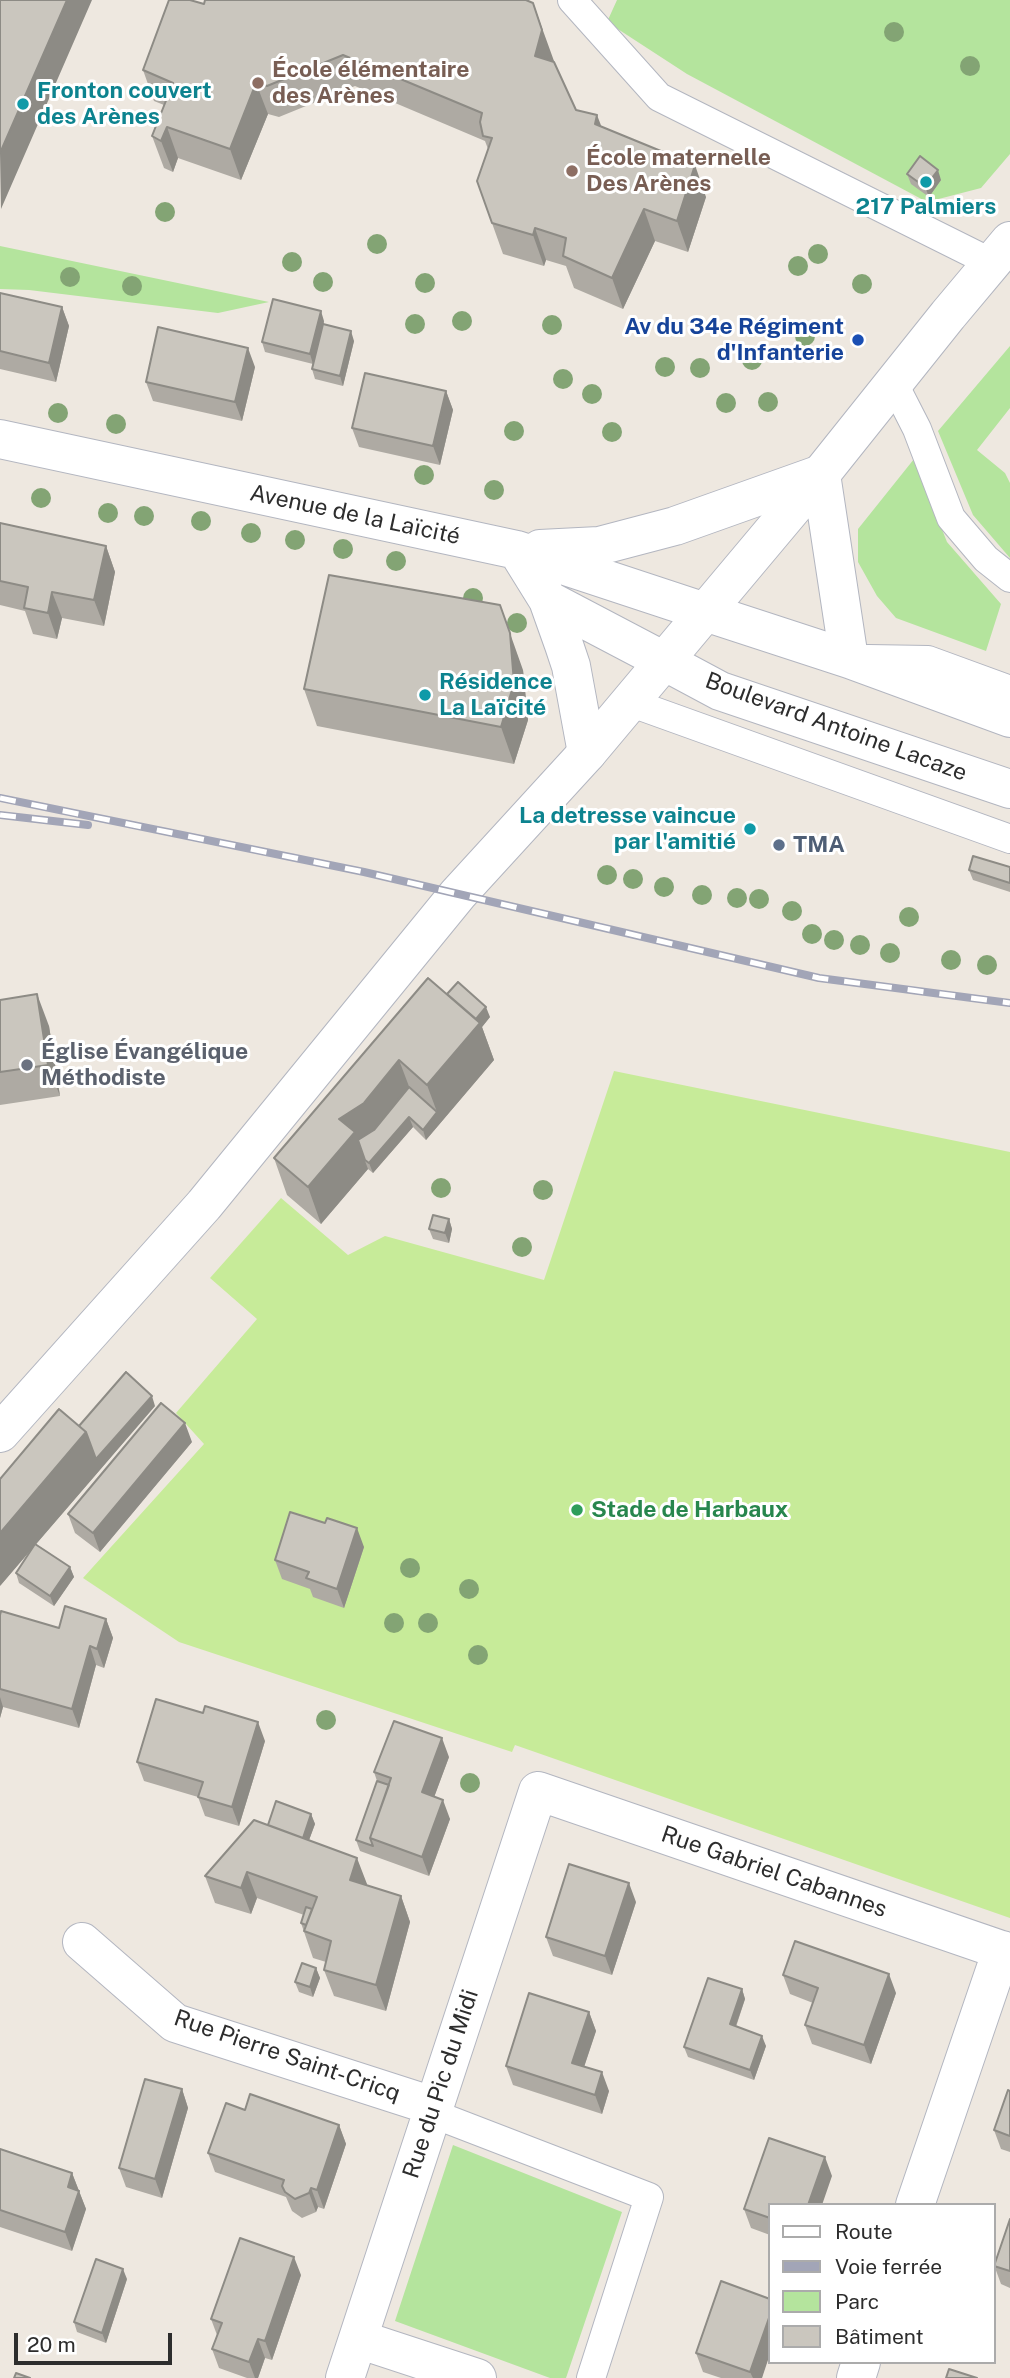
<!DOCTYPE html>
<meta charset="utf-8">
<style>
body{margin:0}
#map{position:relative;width:1010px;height:2378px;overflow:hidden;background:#eee8e0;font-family:"Public Sans",sans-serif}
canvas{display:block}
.legend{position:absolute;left:768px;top:2203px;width:228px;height:161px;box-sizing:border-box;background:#fff;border:2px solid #ababab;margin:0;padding:9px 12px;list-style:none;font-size:21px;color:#2d2d2d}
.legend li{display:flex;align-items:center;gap:14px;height:35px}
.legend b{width:35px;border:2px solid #ababab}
.scale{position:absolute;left:14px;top:2333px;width:158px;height:32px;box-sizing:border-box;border:4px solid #2d2d2d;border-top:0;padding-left:9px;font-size:21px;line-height:24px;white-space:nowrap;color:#2d2d2d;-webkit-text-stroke:5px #fff;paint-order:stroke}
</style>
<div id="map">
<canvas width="1010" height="2378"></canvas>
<ul class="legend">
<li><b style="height:9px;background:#fff"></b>Route</li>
<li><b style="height:9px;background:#a2a5b7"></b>Voie ferrée</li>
<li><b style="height:19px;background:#b4e49d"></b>Parc</li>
<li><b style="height:19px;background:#cac6be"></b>Bâtiment</li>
</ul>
<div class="scale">20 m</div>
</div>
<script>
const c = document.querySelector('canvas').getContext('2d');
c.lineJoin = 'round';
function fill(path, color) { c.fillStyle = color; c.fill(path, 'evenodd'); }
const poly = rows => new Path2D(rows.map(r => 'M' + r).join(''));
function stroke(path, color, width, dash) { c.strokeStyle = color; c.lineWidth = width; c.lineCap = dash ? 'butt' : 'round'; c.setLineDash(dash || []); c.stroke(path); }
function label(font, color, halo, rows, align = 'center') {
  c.font = font + ' "Public Sans",sans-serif'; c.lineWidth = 6; c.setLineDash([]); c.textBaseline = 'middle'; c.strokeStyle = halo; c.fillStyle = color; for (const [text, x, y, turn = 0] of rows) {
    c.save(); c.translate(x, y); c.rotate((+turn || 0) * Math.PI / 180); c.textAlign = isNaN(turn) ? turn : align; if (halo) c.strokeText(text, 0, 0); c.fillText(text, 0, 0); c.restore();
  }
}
fill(poly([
 [617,0,1010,0,1010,154,981,188,927,202,687,74,607,22],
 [0,246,269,302,218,313,29,290,0,289],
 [1010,346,1010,408,977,450,1005,473,1010,483,1010,558,973,515,938,431],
 [914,459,947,542,1001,604,986,651,896,618,877,596,858,562,858,529],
 [453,2145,622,2212,566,2378,550,2378,395,2321]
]), '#b4e49d');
fill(poly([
 [614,1071,1010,1152,1010,1918,515,1745,512,1752,179,1642,83,1578,204,1444,176,1413,257,1319,210,1278,281,1198,348,1255,385,1236,544,1280]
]), '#c7eb99');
const lane = poly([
 [572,0,659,97,992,263],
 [894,384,917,429,951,518,986,559,1010,578],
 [868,659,928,660,1010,690],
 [629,702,1010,839],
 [431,2113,649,2197,591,2378]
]);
const street = poly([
 [0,439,517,550,705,612],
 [540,549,599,546,675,526,821,474],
 [517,550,548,600,564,645,571,666,587,753],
 [548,600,664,661],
 [82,1942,175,2023,433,2106],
 [915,2205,1002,1950],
 [358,2339,477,2378],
 [345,2378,538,1791,1010,1953],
 [856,2378,861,2362]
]);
const secondary = poly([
 [821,474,849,659],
 [705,612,849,659,1010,718],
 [664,661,720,691,1010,789],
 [0,1433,204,1205,458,894,587,753,821,474,948,315,1010,241]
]);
stroke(lane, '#b3b6c0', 30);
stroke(street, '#b3b6c0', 40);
stroke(secondary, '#b3b6c0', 40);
stroke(lane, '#fff', 28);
stroke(street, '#fff', 38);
stroke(secondary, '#fff', 38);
const rail = poly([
 [0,798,364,872,819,978,1010,1003],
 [0,815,88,825]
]);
stroke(rail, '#a2a5b7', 8);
stroke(rail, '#fff', 5, [16]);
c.fillStyle = '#83a474';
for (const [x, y] of [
 [894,32],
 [970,66],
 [165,212],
 [377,244],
 [818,254],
 [292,262],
 [798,266],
 [70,277],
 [323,282],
 [425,283],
 [862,284],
 [132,286],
 [462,321],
 [415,324],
 [552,325],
 [805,336],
 [752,360],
 [665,367],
 [700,368],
 [563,379],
 [592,394],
 [768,402],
 [726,403],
 [58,413],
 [116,424],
 [514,431],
 [612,432],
 [424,475],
 [494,490],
 [41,498],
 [108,513],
 [144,516],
 [201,521],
 [251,533],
 [295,540],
 [343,549],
 [396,561],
 [473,598],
 [517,623],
 [607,875],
 [633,879],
 [664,887],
 [702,895],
 [737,898],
 [759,899],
 [792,911],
 [909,917],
 [812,934],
 [834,940],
 [860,945],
 [890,953],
 [951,960],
 [987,965],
 [441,1188],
 [543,1190],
 [522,1247],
 [410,1568],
 [469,1589],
 [394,1623],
 [428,1623],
 [478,1655],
 [326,1720],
 [470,1783]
]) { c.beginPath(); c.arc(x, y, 10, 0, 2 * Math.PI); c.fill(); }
fill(poly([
 [204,4,554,61,553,62,576,110,706,197,688,252,655,241,623,309,574,288,566,266,546,260,544,266,503,254,477,181,488,149,485,141,355,86,279,117,268,114,241,180,178,158,173,172,164,168,152,136,164,105,154,101,143,70],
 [907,174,941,180,929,197,911,184],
 [0,293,62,307,69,326,56,382,0,369],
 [324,321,324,324,354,341,343,386,315,379,312,369,313,364,265,352,262,342],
 [255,367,242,421,153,401,146,382],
 [446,391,453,410,440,465,359,447,352,428],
 [0,523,106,546,115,572,104,626,62,618,57,639,33,634,25,611,0,605],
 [523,670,528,720,514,764,317,726,304,689],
 [1010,867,1010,892,973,880,969,870],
 [447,994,490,1017,482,1027,494,1060,426,1140,413,1127,373,1173,368,1169,321,1224,287,1195,274,1158],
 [0,1000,49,1026,60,1096,0,1105],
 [449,1219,452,1229,449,1243,433,1239,429,1229],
 [155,1406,36,1544,70,1567,74,1577,54,1606,19,1583,16,1573,31,1549,0,1586,79,1426],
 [192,1442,100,1552,75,1533,68,1514],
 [325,1523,364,1547,344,1608,313,1597,310,1589,282,1579,275,1560],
 [0,1615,59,1628,106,1619,113,1638,104,1668,96,1665,79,1728,3,1707,0,1718],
 [265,1741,239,1826,205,1816,198,1797,144,1781,137,1762],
 [449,1757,434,1797,450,1819,429,1876,360,1851,356,1840,377,1781,374,1772],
 [311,1814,315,1824,309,1840,367,1884,366,1885,401,1896,410,1922,386,2011,334,1996,324,1970,326,1962,313,1958,301,1923,304,1915,257,1898,251,1914,215,1903,205,1876,268,1825],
 [636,1902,612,1975,553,1956,546,1937],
 [316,1968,320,1978,313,1997,299,1992,295,1982],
 [783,1975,896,1993,871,2064,812,2044,805,2025,813,2003,790,1994],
 [742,1989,745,1999,736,2027,766,2046,754,2080,688,2057,684,2047],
 [589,2012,596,2031,584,2067,609,2091,602,2114,513,2085,506,2066],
 [182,2089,188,2108,162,2198,126,2187,119,2168],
 [1010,2091,1010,2152,1001,2149,994,2130],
 [245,2110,339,2125,346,2144,324,2209,318,2207,316,2212,302,2218,292,2211,286,2197,215,2172,208,2153],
 [0,2149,72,2173,86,2209,72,2251,0,2227],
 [832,2176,770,2205,770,2235,751,2228,744,2209],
 [1010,2219,1010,2288,1001,2284,994,2265],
 [301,2275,272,2360,265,2358,258,2378,247,2378,219,2368,212,2349,217,2335,211,2319],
 [127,2279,106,2343,77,2332,74,2322],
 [770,2299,762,2378,721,2378,703,2372,696,2353]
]), '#aeaaa3');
fill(poly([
 [67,0,92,0,1,209,0,153],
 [533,3,554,61,546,87,535,56],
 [256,83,268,114,241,180,230,149],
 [597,115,609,146,595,124],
 [167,127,178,158,173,172,161,141],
 [695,165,706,197,688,252,677,221],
 [938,170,941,180,929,197,925,187],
 [644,209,655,241,623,309,612,278],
 [535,228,546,260,544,266,533,235],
 [62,307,69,326,56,382,49,363],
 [321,311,324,321,313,364,310,354],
 [351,331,354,341,343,386,340,376],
 [248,348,255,367,242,421,235,402],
 [446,391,453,410,440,465,433,446],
 [106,546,115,572,104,626,94,600],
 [52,592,62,618,57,639,48,613],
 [500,605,523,670,528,720,514,764,501,727],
 [37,994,49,1026,60,1096,48,1065],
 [486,1007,490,1017,482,1027,494,1060,426,1140,423,1130,437,1112,427,1085,467,1030],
 [399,1060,413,1097,361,1150,368,1169,321,1224,308,1187,339,1119],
 [409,1117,413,1127,373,1173,369,1163],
 [449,1219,452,1229,449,1243,445,1233],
 [152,1396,155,1406,0,1586,0,1533,86,1432],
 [185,1423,192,1442,100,1552,93,1533],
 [357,1528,364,1547,344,1608,337,1589],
 [70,1567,74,1577,54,1606,50,1596],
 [106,1619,113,1638,104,1668,97,1649],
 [90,1646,96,1665,79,1728,72,1709],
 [0,1697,3,1707,0,1718],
 [258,1722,265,1741,239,1826,232,1807],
 [442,1738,449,1757,429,1811,422,1792],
 [443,1800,450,1819,429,1876,422,1857],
 [311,1814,315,1824,302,1859,299,1849],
 [357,1858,367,1884,359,1906,350,1880],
 [247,1872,257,1898,251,1914,241,1888],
 [629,1883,636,1902,612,1975,605,1956],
 [401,1896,410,1922,386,2011,376,1985],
 [316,1968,320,1978,313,1997,310,1987],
 [889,1974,896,1993,871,2064,864,2045],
 [742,1989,745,1999,733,2034,730,2024],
 [589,2012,596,2031,579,2082,572,2063],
 [762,2036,766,2046,754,2080,750,2070],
 [602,2072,609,2091,602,2114,595,2095],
 [182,2089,188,2108,162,2198,155,2179],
 [339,2125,346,2144,324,2209,317,2190],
 [825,2157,832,2176,822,2205,808,2205],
 [72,2173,86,2209,72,2251,65,2232,68,2187],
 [311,2188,318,2207,316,2212,309,2193],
 [294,2257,301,2275,272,2360,265,2341],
 [123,2269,127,2279,106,2343,102,2333],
 [770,2315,770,2354,762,2378,753,2378,750,2372],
 [258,2339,265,2358,258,2378,255,2378,249,2362]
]), '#8d8b85');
const building = poly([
 [0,0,67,0,0,153,0,0],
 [169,0,190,0,204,4,205,0,526,0,533,3,542,30,535,56,554,62,576,110,597,115,595,124,695,165,677,221,644,209,612,278,563,256,566,238,535,228,533,235,492,223,477,181,492,138,483,136,480,122,482,113,343,55,267,86,256,83,230,149,167,127,161,141,152,136,173,83,143,70,169,0],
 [920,156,938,170,925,187,907,174,920,156],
 [0,293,62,307,49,363,0,351,0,293],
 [273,299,321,311,310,354,262,342,273,299],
 [323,324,351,331,340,376,312,369,323,324],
 [158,327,248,348,235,402,146,382,158,327],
 [365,373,446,391,433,446,352,428,365,373],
 [0,523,106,546,94,600,52,592,48,613,24,608,28,587,0,581,0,523],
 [329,575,500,605,510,633,514,683,501,727,304,689,329,575],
 [973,856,1010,867,1010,883,969,870,973,856],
 [428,978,480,1023,427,1085,399,1060,364,1103,339,1119,355,1132,308,1187,274,1158,428,978],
 [458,982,486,1007,476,1019,447,994,458,982],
 [37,994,48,1065,0,1072,0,1000,37,994],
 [409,1087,437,1112,423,1130,409,1117,369,1163,365,1160,358,1140,374,1130,409,1087],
 [433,1215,449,1219,445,1233,429,1229,433,1215],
 [126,1372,152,1396,96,1459,86,1432,79,1426,126,1372],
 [161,1403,185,1423,93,1533,68,1514,161,1403],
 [59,1409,86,1432,0,1533,0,1479,59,1409],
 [290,1512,325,1523,327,1518,357,1528,337,1589,306,1578,309,1572,275,1560,290,1512],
 [35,1544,70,1567,50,1596,16,1573,35,1544],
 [65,1606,106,1619,97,1649,90,1646,72,1709,0,1689,0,1615,1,1611,59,1628,65,1606],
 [156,1699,203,1713,205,1706,258,1722,232,1807,198,1797,203,1782,137,1762,156,1699],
 [394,1721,442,1738,422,1792,443,1800,422,1857,370,1838,391,1778,374,1772,394,1721],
 [377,1781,389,1785,370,1838,373,1846,356,1840,377,1781],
 [276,1801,311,1814,303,1838,268,1825,276,1801],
 [254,1820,357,1858,350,1880,401,1896,376,1985,324,1970,331,1941,304,1931,317,1897,247,1872,241,1888,205,1876,254,1820],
 [569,1864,629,1883,605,1956,546,1937,569,1864],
 [306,1907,312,1909,306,1925,301,1923,306,1907],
 [795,1941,889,1974,864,2045,805,2025,818,1988,783,1975,795,1941],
 [302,1963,316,1968,310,1987,295,1982,302,1963],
 [708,1978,742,1989,730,2024,762,2036,750,2070,684,2047,708,1978],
 [529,1993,589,2012,572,2063,602,2072,595,2095,506,2066,529,1993],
 [145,2079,182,2089,155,2179,119,2168,145,2079],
 [1008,2090,1010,2091,1010,2136,994,2130,1008,2090],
 [250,2094,339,2125,317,2190,311,2188,309,2193,295,2199,285,2192,282,2186,284,2180,208,2153,226,2103,245,2110,250,2094],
 [769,2138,825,2157,808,2205,770,2205,770,2218,744,2209,769,2138],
 [0,2149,72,2173,68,2187,79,2191,65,2232,0,2210,0,2149],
 [1010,2219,1010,2271,994,2266,1010,2219],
 [240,2238,294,2257,265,2341,258,2339,249,2362,212,2349,222,2323,211,2319,240,2238],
 [96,2259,123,2269,102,2333,74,2322,96,2259],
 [721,2281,770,2299,770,2315,750,2372,696,2353,721,2281],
 [949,2369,977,2378,946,2378,949,2369],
 [16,2373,30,2378,14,2378,16,2373]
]);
fill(building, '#cac6be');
stroke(building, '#8d8b85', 2);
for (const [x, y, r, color] of [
 [258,83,7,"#8d6e63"],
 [23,104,7,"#0f9aa8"],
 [572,171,7,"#8d6e63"],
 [926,182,7,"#0f9aa8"],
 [858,340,7,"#1a4fb4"],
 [425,695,7,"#0f9aa8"],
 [750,829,7,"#0f9aa8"],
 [779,845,7,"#5c6f8a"],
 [27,1065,7,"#6b7280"],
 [577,1510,7,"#2e9e5b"]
]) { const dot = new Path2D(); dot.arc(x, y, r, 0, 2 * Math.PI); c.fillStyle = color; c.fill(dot); stroke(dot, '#fff', 2.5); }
label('bold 23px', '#785e54', '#fff', [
 ["École élémentaire",272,70],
 ["des Arènes",272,96],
 ["École maternelle",586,158],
 ["Des Arènes",586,184]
], 'left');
label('bold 23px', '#0d838f', '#fff', [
 ["Fronton couvert",37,91],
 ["des Arènes",37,117],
 ["217 Palmiers",926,207,"center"],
 ["Résidence",439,682],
 ["La Laïcité",439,708],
 ["La detresse vaincue",736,816,"right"],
 ["par l'amitié",736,842,"right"]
], 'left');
label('bold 23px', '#164399', '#fff', [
 ["Av du 34e Régiment",844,327],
 ["d'Infanterie",844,353]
], 'right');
label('23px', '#2d2d2d', '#fff', [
 ["Avenue de la Laïcité",355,515,12],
 ["Boulevard Antoine Lacaze",836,727,20],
 ["Rue Gabriel Cabannes",774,1872,19],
 ["Rue Pierre Saint-Cricq",287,2056,19],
 ["Rue du Pic du Midi",441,2084,-72]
]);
label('bold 23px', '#4e5e75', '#fff', [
 ["TMA",793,845]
], 'left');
label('bold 23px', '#5b616d', '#fff', [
 ["Église Évangélique",41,1052],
 ["Méthodiste",41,1078]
], 'left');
label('bold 23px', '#27864d', '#fff', [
 ["Stade de Harbaux",591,1510]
], 'left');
</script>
